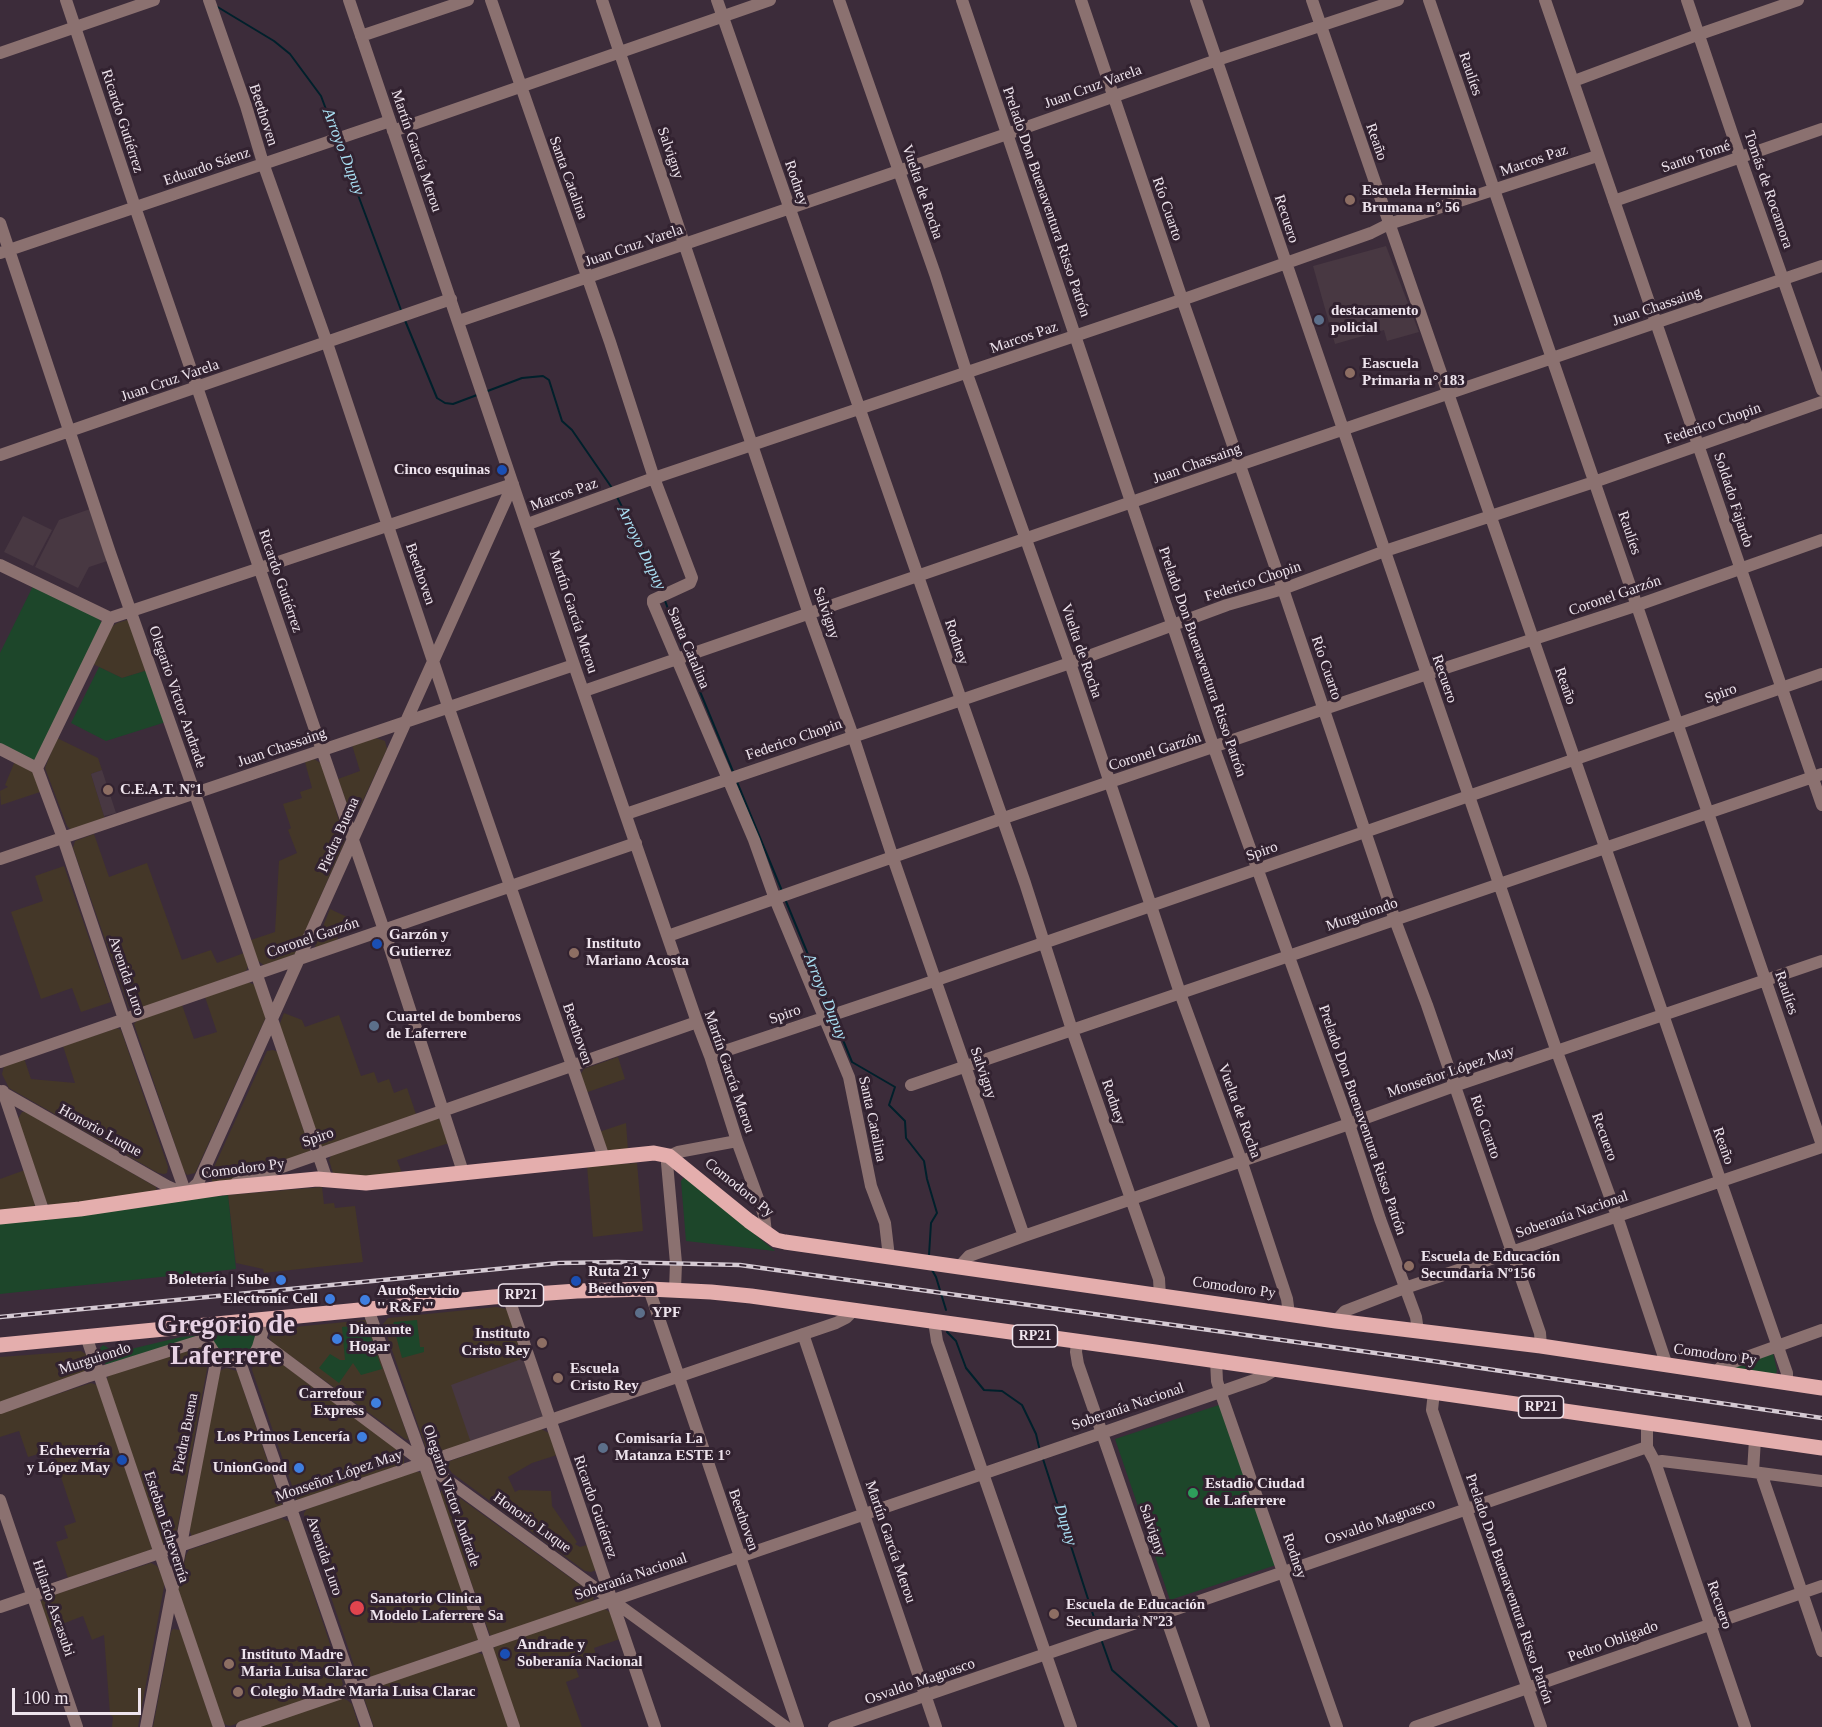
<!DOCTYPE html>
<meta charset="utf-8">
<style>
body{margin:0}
#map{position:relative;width:1822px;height:1727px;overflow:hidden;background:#3c2c3a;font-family:"Times New Roman",serif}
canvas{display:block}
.scale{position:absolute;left:12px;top:1688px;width:129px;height:27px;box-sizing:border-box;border:3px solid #eee4ed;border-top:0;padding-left:8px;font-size:18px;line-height:21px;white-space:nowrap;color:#eee4ed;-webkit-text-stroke:4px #322230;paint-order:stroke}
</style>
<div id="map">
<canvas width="1822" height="1727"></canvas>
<div class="scale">100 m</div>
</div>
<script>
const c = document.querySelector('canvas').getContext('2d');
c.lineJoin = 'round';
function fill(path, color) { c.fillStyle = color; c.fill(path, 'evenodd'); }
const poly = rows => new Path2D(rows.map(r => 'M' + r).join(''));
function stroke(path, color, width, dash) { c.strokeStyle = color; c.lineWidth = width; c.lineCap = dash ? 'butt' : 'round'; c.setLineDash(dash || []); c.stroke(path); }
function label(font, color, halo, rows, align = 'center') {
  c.font = font + ' "Times New Roman",serif'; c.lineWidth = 6; c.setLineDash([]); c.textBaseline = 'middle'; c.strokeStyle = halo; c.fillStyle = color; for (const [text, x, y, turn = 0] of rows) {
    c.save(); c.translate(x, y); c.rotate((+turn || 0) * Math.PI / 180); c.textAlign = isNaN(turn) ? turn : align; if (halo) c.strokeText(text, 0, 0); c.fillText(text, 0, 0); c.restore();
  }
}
fill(poly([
 [127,620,131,622,148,670,122,678,93,664,110,628,117,623],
 [57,738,98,758,102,770,91,774,105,819,71,830,67,826,45,768],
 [376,738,385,741,387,749,359,809,352,811,349,809,338,779,360,771,352,745],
 [314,759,322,764,345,841,295,954,265,966,257,960,251,940,275,932,279,861,297,853,288,830,291,828,283,804,302,798,300,792,312,788,305,762],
 [15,761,33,772,40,792,1,805,0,791,8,787,5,785],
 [94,834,109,877,147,863,182,960,211,950,217,963,244,953,248,966,246,971,135,1011,129,1008,73,848,75,841],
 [64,866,111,1002,81,1012,72,988,41,999,11,912,43,901,35,876],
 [330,909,347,917,335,944,314,949],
 [248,982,255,985,266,1015,265,1019,195,1173,187,1175,184,1171,134,1024,138,1020,182,1005,194,1039,217,1032,205,997],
 [284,1013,302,1020,305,1027,339,1015,361,1076,374,1072,378,1083,389,1079,394,1093,407,1088,417,1117,324,1147,321,1146,279,1026],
 [117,1028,121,1030,168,1167,167,1173,164,1174,158,1173,9,1088,2,1074,4,1066,24,1058,31,1079,75,1083,63,1046],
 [273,1050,278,1052,310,1150,309,1152,227,1182,213,1183,210,1176,267,1051],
 [618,1057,625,1079,585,1093,580,1075,584,1069],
 [22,1112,26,1112,156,1187,157,1192,50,1206,46,1202,18,1119],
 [437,1118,440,1120,449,1143,397,1160,402,1173,354,1178,333,1173,329,1160,332,1154],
 [626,1123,628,1150,606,1151,599,1132],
 [637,1163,643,1231,593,1237,587,1166],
 [25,1170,36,1203,34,1206,0,1210,0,1179],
 [322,1187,324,1204,334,1203,335,1208,355,1206,363,1262,264,1273,263,1269,236,1263,228,1195],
 [496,1307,507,1309,524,1358,471,1443,431,1456,427,1451,383,1324,388,1318],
 [366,1320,409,1440,405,1439,273,1343,269,1338,274,1329],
 [203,1344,210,1353,176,1536,172,1542,165,1544,162,1543,106,1381,109,1374],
 [81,1351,87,1355,91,1370,0,1404,0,1357],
 [266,1354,270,1355,404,1454,404,1464,297,1500,252,1370,253,1363],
 [226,1368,237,1371,282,1504,281,1507,192,1537,189,1529,220,1371],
 [91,1383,97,1385,152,1549,69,1581,56,1542,68,1538,64,1526,76,1522,52,1450,28,1457,19,1431,0,1437,0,1413],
 [541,1429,549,1433,557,1455,532,1463,508,1477,515,1492,519,1490,551,1491,552,1506,577,1542,575,1544,580,1547,590,1544,596,1570,591,1572,585,1571,452,1473,448,1467,450,1461],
 [415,1471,422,1473,479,1635,478,1640,362,1680,358,1677,304,1517,304,1513,307,1509],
 [446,1488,590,1592,594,1597,592,1602,492,1636,490,1635,440,1495,441,1491],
 [281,1518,290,1522,343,1684,340,1689,230,1726,226,1725,223,1722,178,1590,186,1555,189,1550],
 [151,1563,157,1566,164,1580,164,1587,138,1727,112,1727,113,1717,110,1714,104,1635,92,1640,83,1616,49,1629,40,1603,44,1598],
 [605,1609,611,1613,620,1639,594,1648,597,1658,575,1666,579,1677,566,1682,582,1727,519,1727,493,1649,497,1645],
 [173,1629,180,1630,213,1727,153,1727,171,1632],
 [475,1652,482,1654,487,1659,509,1727,374,1727,364,1698,364,1693,368,1690],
 [340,1698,347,1700,352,1704,359,1727,257,1727]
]), '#443728');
fill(poly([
 [1386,246,1419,332,1387,341,1384,330,1335,344,1313,266],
 [90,509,107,561,89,567,78,588,35,567,59,520],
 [23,516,52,530,33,566,4,552],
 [102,770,116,813,104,816,91,774],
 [524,1358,544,1417,471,1443,451,1385]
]), '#483842');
fill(poly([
 [33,586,97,617,102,623,36,759,32,760,0,744,0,653],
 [99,667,122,678,148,670,166,722,106,741,71,723],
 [685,1176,775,1251,686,1241,681,1181],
 [228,1195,236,1269,0,1294,0,1221],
 [417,1320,420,1347,424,1347,424,1352,402,1358,393,1325,394,1322],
 [364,1325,368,1328,382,1369,361,1375,353,1363,339,1383,319,1368,330,1354,340,1360,345,1360,342,1327],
 [257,1330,258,1339,248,1354,230,1358,221,1353,211,1340,106,1366,100,1348,103,1345,112,1350,131,1349,181,1337],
 [1773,1353,1777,1370,1776,1374,1727,1370],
 [1222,1404,1276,1565,1170,1600,1115,1439]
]), '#1d462a');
stroke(poly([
 [216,6,274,41,290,54,321,96,336,136],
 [339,144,401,310],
 [404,318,437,398,445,403,453,404,477,395],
 [485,392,522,378,543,376,549,380,562,421,572,430,612,488],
 [616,495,657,576,662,590],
 [664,598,684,652],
 [687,660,734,774],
 [737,782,782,891],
 [785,899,831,1010],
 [834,1018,852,1062,895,1087,889,1105,905,1121,906,1138,924,1161,927,1179,937,1213,931,1223,929,1255],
 [932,1270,936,1277,946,1310],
 [947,1332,956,1341,966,1368,984,1390,1002,1391,1022,1405,1036,1434,1040,1451],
 [1043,1459,1098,1630],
 [1101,1639,1112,1670,1177,1727]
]), '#00202b', 2);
stroke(poly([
 [66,0,135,207,384,930,463,1172],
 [209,0,246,106,263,163,327,343,448,706,604,1158],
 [349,0,574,665,697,1022,710,1056,737,1141,764,1215,766,1233],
 [491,0,610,342,654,478,692,578,690,583,653,600,653,603,754,840,775,899,849,1077,871,1186,885,1223,889,1257],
 [602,0,809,614,853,736,893,858,1024,1236],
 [717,0,1025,883,1072,1030,1159,1279,1160,1296],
 [839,0,935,274,967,374,1070,663,1180,993,1241,1160,1287,1299,1289,1314],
 [962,0,1214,748,1349,1124,1380,1219,1416,1317,1418,1331],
 [1081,0,1182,299,1283,589,1395,920,1427,1005,1540,1333,1541,1346],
 [1196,0,1427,674,1557,1052,1617,1216,1667,1366],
 [1312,0,1787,1373,1787,1383],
 [1429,0,1822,1145],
 [1545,0,1822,805],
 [1687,0,1740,157,1822,390],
 [361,36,468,0],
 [0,53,154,0],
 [1574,81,1700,34,1798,0],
 [393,131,770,0],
 [1614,201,1822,129],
 [0,223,110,553,195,794,327,1180],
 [0,253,390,121],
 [459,321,1007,134,1217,60,1398,0],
 [0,455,451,299],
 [528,524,654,478,1193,296,1371,233,1389,224,1597,156],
 [0,565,110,618],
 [110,618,513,484],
 [584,691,1239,465,1822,266],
 [0,749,37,768,63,838,124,1019,186,1194],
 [37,768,110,618],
 [626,814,1070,663,1227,605,1283,589,1385,551,1594,482,1822,402],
 [0,859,574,665],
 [668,936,1001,819,1427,674,1638,605,1822,540],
 [710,1056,922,985,1822,674],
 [0,1062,636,843],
 [911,1085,1822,774],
 [0,1091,167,1186,185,1194],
 [3,1091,44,1213],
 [236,1183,697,1022],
 [186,1194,198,1183,513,484],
 [959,1267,969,1256,1024,1236,1349,1124,1454,1086,1822,961],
 [649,1289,798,1727],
 [675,1290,676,1263,667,1163,669,1156,678,1152,737,1141],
 [508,1296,655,1727],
 [368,1309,424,1463,514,1727],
 [934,1321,937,1341,1071,1727],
 [1336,1321,1345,1311,1405,1288,1822,1147],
 [803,1334,936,1727],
 [86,1336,219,1727],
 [261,1341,424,1463,786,1727],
 [1077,1341,1076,1352,1078,1364,1204,1727],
 [1216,1360,1217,1381,1220,1391,1337,1727],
 [240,1362,367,1727],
 [1715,1373,1722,1366,1822,1330],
 [1434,1392,1432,1410,1541,1727],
 [0,1408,86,1377,200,1341,208,1343,217,1357,224,1361,240,1362,255,1353,258,1347,263,1330,262,1320],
 [1647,1423,1647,1447,1655,1462,1745,1727],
 [1655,1462,1662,1461,1753,1472,1822,1481],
 [1753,1472,1755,1439],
 [1761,1473,1822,1651],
 [0,1500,77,1727],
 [0,1607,836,1323,846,1318,854,1310],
 [146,1727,217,1357],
 [242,1727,1102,1433,1263,1377,1275,1370],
 [834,1727,1647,1447],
 [1415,1727,1822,1586]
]), '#8b7170', 12);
stroke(poly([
 [0,1217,80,1209,221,1188,317,1179,366,1183,654,1153,669,1156,749,1221,776,1240,785,1242,1336,1321,1541,1346,1822,1388],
 [0,1345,493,1297,577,1291,649,1289,711,1292,751,1296,1155,1352,1822,1448]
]), '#e4aead', 15);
const rail = poly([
 [0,1317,559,1263,617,1262,740,1265,1426,1360,1822,1418]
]);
stroke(rail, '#d5cad3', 4.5);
stroke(rail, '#322230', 2, [7]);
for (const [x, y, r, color] of [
 [1350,200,6,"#8d6e63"],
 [1319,320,6,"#5c6f8a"],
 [1350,373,6,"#8d6e63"],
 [502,470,6,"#1a4fb4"],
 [108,790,6,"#8d6e63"],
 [377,944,6,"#1a4fb4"],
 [574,953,6,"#8d6e63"],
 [374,1026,6,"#5c6f8a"],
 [1409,1266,6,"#8d6e63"],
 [281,1280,6,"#3f7fe0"],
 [576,1281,6,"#1a4fb4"],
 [330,1299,6,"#3f7fe0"],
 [365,1300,6,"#3f7fe0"],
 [640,1313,6,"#5c6f8a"],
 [337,1339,6,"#3f7fe0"],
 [542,1343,6,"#8d6e63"],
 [558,1378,6,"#8d6e63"],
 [376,1403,6,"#3f7fe0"],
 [362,1437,6,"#3f7fe0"],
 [603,1448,6,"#5c6f8a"],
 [122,1460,6,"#1a4fb4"],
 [299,1468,6,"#3f7fe0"],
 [1193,1493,6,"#2e9e5b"],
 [357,1608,8,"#e0444e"],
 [1054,1614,6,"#8d6e63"],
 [505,1654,6,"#1a4fb4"],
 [229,1664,6,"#8d6e63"],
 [238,1692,6,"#8d6e63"]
]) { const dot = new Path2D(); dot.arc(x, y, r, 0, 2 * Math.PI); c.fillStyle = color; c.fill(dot); stroke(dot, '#322230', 2); }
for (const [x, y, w] of [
 [521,1295,45],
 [1035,1336,45],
 [1541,1407,45]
]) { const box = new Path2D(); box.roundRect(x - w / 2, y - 11, w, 22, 4.5); c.fillStyle = '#322230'; c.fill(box); stroke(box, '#eee4ed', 1.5); }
label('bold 14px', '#eee4ed', null, [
 ["RP21",521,1295],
 ["RP21",1035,1336],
 ["RP21",1541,1407]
]);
label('15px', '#eee4ed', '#322230', [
 ["Raulíes",1470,74,71],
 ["Juan Cruz Varela",1093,87,-20],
 ["Beethoven",263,115,72],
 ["Ricardo Gutiérrez",122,121,72],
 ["Reaño",1376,142,71],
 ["Martín García Merou",416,151,71],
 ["Salvigny",670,153,71],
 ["Santo Tomé",1696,157,-19],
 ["Marcos Paz",1534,161,-19],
 ["Eduardo Sáenz",207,167,-19],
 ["Santa Catalina",568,178,70],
 ["Rodney",796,183,71],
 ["Tomás de Rocamora",1768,190,71],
 ["Vuelta de Rocha",922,192,71],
 ["Prelado Don Buenaventura Risso Patrón",1046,202,71],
 ["Río Cuarto",1167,209,71],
 ["Recuero",1286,219,72],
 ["Juan Cruz Varela",634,246,-19],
 ["Juan Chassaing",1657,307,-19],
 ["Marcos Paz",1024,338,-19],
 ["Juan Cruz Varela",170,381,-19],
 ["Federico Chopin",1713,424,-19],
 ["Juan Chassaing",1197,464,-20],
 ["Marcos Paz",564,495,-20],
 ["Soldado Fajardo",1733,500,72],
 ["Raulíes",1629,533,71],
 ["Beethoven",420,574,71],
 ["Ricardo Gutiérrez",280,581,71],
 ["Federico Chopin",1253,582,-18],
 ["Coronel Garzón",1615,596,-19],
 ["Martín García Merou",573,612,72],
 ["Salvigny",826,613,71],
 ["Rodney",956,642,71],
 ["Santa Catalina",688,648,67],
 ["Vuelta de Rocha",1081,651,71],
 ["Prelado Don Buenaventura Risso Patrón",1202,662,71],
 ["Río Cuarto",1326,668,71],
 ["Recuero",1444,679,71],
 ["Reaño",1565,686,71],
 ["Spiro",1721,694,-20],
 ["Olegario Victor Andrade",177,697,71],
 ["Federico Chopin",794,740,-19],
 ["Juan Chassaing",282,748,-19],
 ["Coronel Garzón",1155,752,-18],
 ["Piedra Buena",339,835,-66],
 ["Spiro",1262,852,-19],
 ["Murguiondo",1362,915,-19],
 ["Coronel Garzón",313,938,-19],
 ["Avenida Luro",126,976,71],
 ["Raulíes",1786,993,71],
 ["Spiro",785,1015,-19],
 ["Beethoven",577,1034,71],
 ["Martín García Merou",729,1072,71],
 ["Monseñor López May",1451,1072,-19],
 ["Salvigny",983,1073,71],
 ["Rodney",1113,1102,71],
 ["Vuelta de Rocha",1239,1111,70],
 ["Santa Catalina",872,1119,78],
 ["Prelado Don Buenaventura Risso Patrón",1362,1120,71],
 ["Río Cuarto",1485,1127,71],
 ["Honorio Luque",100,1131,29],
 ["Recuero",1604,1137,70],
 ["Spiro",318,1138,-19],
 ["Reaño",1723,1146,71],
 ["Comodoro Py",243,1169,-7],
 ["Comodoro Py",739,1188,39],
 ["Soberanía Nacional",1572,1215,-19],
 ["Comodoro Py",1234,1288,8],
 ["Comodoro Py",1715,1355,8],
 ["Murguiondo",95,1359,-18],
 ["Soberanía Nacional",1128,1407,-19],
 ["Piedra Buena",186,1433,-79],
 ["Monseñor López May",339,1476,-19],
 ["Olegario Victor Andrade",451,1496,71],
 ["Ricardo Gutiérrez",595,1507,71],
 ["Beethoven",743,1520,71],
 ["Osvaldo Magnasco",1380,1522,-19],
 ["Honorio Luque",532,1523,36],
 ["Esteban Echeverría",166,1527,72],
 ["Salvigny",1152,1530,71],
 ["Martín García Merou",890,1542,71],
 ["Avenida Luro",324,1556,71],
 ["Rodney",1294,1556,71],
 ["Soberanía Nacional",631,1577,-19],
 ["Prelado Don Buenaventura Risso Patrón",1509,1589,71],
 ["Recuero",1719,1605,71],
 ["Hilario Ascasubi",53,1608,71],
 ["Pedro Obligado",1613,1642,-20],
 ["Osvaldo Magnasco",920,1682,-19]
]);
label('bold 15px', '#eee4ed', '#322230', [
 ["Escuela Herminia",1362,191],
 ["Brumana n° 56",1362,208],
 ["destacamento",1331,311],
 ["policial",1331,328],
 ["Eascuela",1362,364],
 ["Primaria n° 183",1362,381],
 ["Cinco esquinas",490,470,"right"],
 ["C.E.A.T. Nº1",120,790],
 ["Garzón y",389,935],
 ["Gutierrez",389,952],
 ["Instituto",586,944],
 ["Mariano Acosta",586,961],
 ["Cuartel de bomberos",386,1017],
 ["de Laferrere",386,1034],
 ["Escuela de Educación",1421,1257],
 ["Secundaria Nº156",1421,1274],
 ["Ruta 21 y",588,1272],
 ["Beethoven",588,1289],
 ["Boletería | Sube",269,1280,"right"],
 ["Auto$ervicio",377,1291],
 ["'' R&F ''",377,1308],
 ["Electronic Cell",318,1299,"right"],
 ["YPF",652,1313],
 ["Diamante",349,1330],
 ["Hogar",349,1347],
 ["Instituto",530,1334,"right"],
 ["Cristo Rey",530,1351,"right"],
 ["Escuela",570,1369],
 ["Cristo Rey",570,1386],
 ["Carrefour",364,1394,"right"],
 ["Express",364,1411,"right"],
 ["Los Primos Lencería",350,1437,"right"],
 ["Comisaría La",615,1439],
 ["Matanza ESTE 1°",615,1456],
 ["Echeverría",110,1451,"right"],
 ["y López May",110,1468,"right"],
 ["UnionGood",287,1468,"right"],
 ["Estadio Ciudad",1205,1484],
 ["de Laferrere",1205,1501],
 ["Sanatorio Clinica",370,1599],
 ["Modelo Laferrere Sa",370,1616],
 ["Escuela de Educación",1066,1605],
 ["Secundaria Nº23",1066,1622],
 ["Andrade y",517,1645],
 ["Soberanía Nacional",517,1662],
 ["Instituto Madre",241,1655],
 ["Maria Luisa Clarac",241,1672],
 ["Colegio Madre Maria Luisa Clarac",250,1692]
], 'left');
label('italic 16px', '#aae1f5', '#322230', [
 ["Arroyo Dupuy",343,152,69],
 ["Arroyo Dupuy",641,548,64],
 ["Arroyo Dupuy",825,997,68],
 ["Dupuy",1065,1525,72]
]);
label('bold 27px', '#e7d2e4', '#322230', [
 ["Gregorio de",226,1326],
 ["Laferrere",226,1357]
]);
</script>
